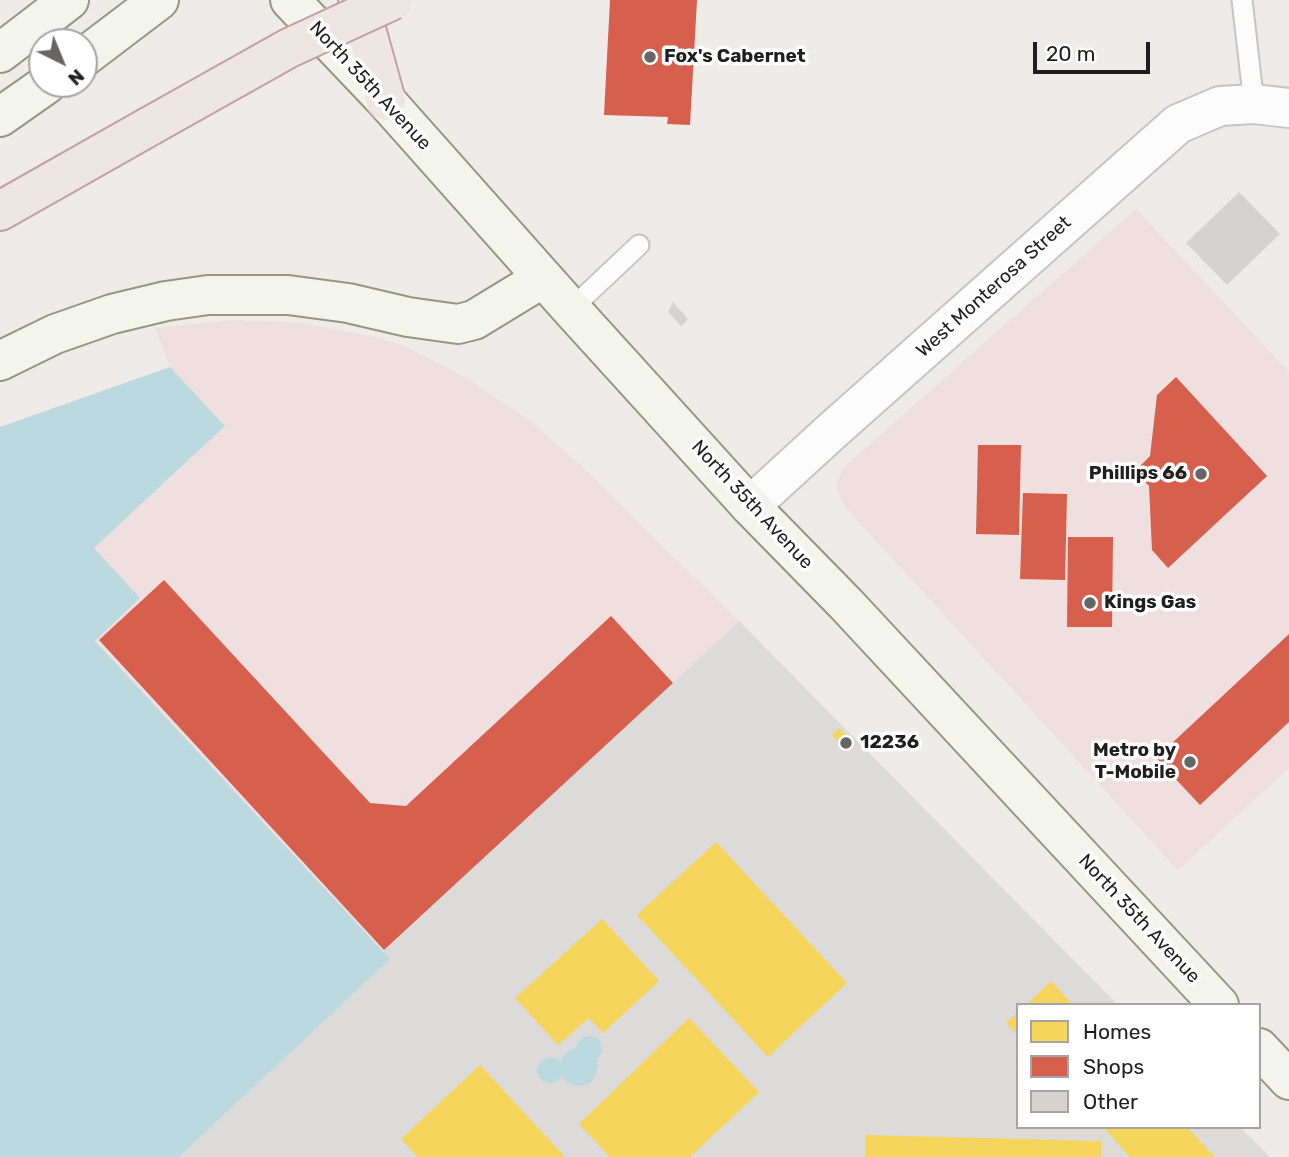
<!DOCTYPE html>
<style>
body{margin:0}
#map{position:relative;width:1289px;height:1157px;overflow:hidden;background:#eeebe8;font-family:Rubik,sans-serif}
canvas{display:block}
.legend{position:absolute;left:1016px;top:1003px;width:245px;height:126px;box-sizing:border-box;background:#fff;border:2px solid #a5a5a5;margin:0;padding:9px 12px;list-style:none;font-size:21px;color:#1f1f1f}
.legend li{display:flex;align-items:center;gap:14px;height:35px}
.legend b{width:35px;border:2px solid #a5a5a5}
.north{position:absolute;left:28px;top:28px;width:70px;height:70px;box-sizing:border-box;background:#fff;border:2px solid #a5a5a5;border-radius:50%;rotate:137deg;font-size:19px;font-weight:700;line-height:28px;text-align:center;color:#1f1f1f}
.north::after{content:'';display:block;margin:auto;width:24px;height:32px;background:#676665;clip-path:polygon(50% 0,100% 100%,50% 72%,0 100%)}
.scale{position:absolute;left:1033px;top:42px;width:117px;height:32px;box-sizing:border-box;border:4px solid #1f1f1f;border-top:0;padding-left:9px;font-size:21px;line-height:24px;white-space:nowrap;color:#1f1f1f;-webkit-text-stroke:5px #fff;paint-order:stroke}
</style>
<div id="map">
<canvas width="1289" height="1157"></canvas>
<ul class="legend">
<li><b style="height:19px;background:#f6d55c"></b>Homes</li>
<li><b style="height:19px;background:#d6604d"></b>Shops</li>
<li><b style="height:19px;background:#d5d2cf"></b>Other</li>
</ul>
<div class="north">N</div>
<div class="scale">20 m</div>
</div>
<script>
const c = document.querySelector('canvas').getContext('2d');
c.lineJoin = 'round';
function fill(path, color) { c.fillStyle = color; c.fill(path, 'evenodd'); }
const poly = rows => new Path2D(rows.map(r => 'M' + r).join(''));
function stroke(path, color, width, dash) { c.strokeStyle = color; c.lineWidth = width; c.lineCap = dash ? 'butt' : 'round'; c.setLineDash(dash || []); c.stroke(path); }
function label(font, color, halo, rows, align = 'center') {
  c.font = font + ' Rubik,sans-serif'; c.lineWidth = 7; c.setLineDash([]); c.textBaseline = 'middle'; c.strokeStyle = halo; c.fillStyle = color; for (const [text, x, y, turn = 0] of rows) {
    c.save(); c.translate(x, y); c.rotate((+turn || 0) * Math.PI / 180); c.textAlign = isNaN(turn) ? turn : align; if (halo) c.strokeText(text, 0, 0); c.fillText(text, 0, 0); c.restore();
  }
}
fill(poly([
 [739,621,1118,1005,1018,1005,1018,1127,1240,1127,1270,1157,179,1157,389,959,383,952]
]), '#dddbd9');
fill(poly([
 [1136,209,1289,372,1289,768,1178,870,845,507,839,495,837,482,843,468],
 [234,320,300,323,370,336,402,345,467,378,532,422,580,465,739,621,383,952,95,641,94,548,225,426,170,367,155,328]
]), '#efdfde');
fill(poly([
 [170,367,225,426,94,548,140,598,95,641,390,959,179,1157,0,1157,0,427],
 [588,1036,595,1037,600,1041,602,1050,601,1054,597,1059,598,1066,596,1076,590,1083,582,1086,572,1085,565,1081,562,1076,558,1081,551,1083,545,1082,540,1078,537,1072,538,1065,543,1060,549,1057,555,1058,561,1062,564,1055,572,1049,576,1048,577,1043,582,1038]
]), '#bcd9e0');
fill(poly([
 [839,728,853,743,845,750,832,735],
 [716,842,847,983,768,1057,637,915],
 [602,919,659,981,603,1033,589,1018,558,1045,515,998],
 [1051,981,1073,1005,1026,1005],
 [1018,1012,1018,1036,1006,1023],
 [689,1018,759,1092,690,1157,610,1157,579,1124],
 [480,1065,565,1157,418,1157,401,1139],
 [1103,1127,1187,1127,1215,1157,1130,1157],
 [865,1135,1101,1141,1101,1157,865,1157]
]), '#f6d55c');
fill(poly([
 [610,0,697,0,690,125,667,124,668,117,604,115],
 [1176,377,1267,476,1168,568,1152,550,1149,486,1135,471,1150,456,1157,395],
 [978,445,1021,445,1019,535,976,534],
 [1023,493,1067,494,1065,580,1020,579],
 [1068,537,1113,537,1112,627,1067,627],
 [164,580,370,803,406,806,611,616,673,683,384,950,99,640],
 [1289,634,1289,722,1200,805,1156,758]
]), '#d6604d');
fill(poly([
 [1239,192,1280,234,1227,285,1186,243],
 [673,302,688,319,681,326,668,312]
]), '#d5d2cf');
const service = poly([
 [1242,0,1254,104],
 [571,309,639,245]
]);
const minor = poly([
 [750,506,833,430,1178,124,1220,106,1254,104,1289,108]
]);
const secondary = poly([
 [290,0,386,101,571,309,750,506,846,604,1219,1005],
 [0,53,69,0],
 [84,57,159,0],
 [0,117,47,84],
 [0,361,55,334,112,314,166,301,208,295,288,295,348,303,408,317,458,324,474,320,543,278],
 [1259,1048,1289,1080]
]);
const trunk = poly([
 [358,0,386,101],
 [0,211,150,126]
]);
stroke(service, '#c6c5c4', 23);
stroke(minor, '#c6c5c4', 42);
stroke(secondary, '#969780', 42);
stroke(trunk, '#c39faa', 42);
stroke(service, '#fcfcfc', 19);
stroke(minor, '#fcfcfc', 38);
stroke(secondary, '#f3f4eb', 38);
stroke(trunk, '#eee6e3', 38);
const trunkBridge = poly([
 [150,126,289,48,393,0]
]);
stroke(trunkBridge, '#c39faa', 42, []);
stroke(trunkBridge, '#eee6e3', 38);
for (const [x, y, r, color] of [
 [650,57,7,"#676665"],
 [1201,474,7,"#676665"],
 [1090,603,7,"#676665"],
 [846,743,7,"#676665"],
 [1190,762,7,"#676665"]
]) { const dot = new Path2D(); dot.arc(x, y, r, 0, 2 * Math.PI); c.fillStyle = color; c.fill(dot); stroke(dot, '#fff', 2.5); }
label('bold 19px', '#1f1f1f', '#fff', [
 ["Fox's Cabernet",664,57],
 ["Phillips 66",1187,474,"right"],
 ["Kings Gas",1104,603],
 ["12236",860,743],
 ["Metro by",1176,751,"right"],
 ["T-Mobile",1176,773,"right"]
], 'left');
label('19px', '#1f1f1f', '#fff', [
 ["North 35th Avenue",370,86,47],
 ["West Monterosa Street",994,287,-42],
 ["North 35th Avenue",752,505,47],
 ["North 35th Avenue",1139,919,47]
]);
</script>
